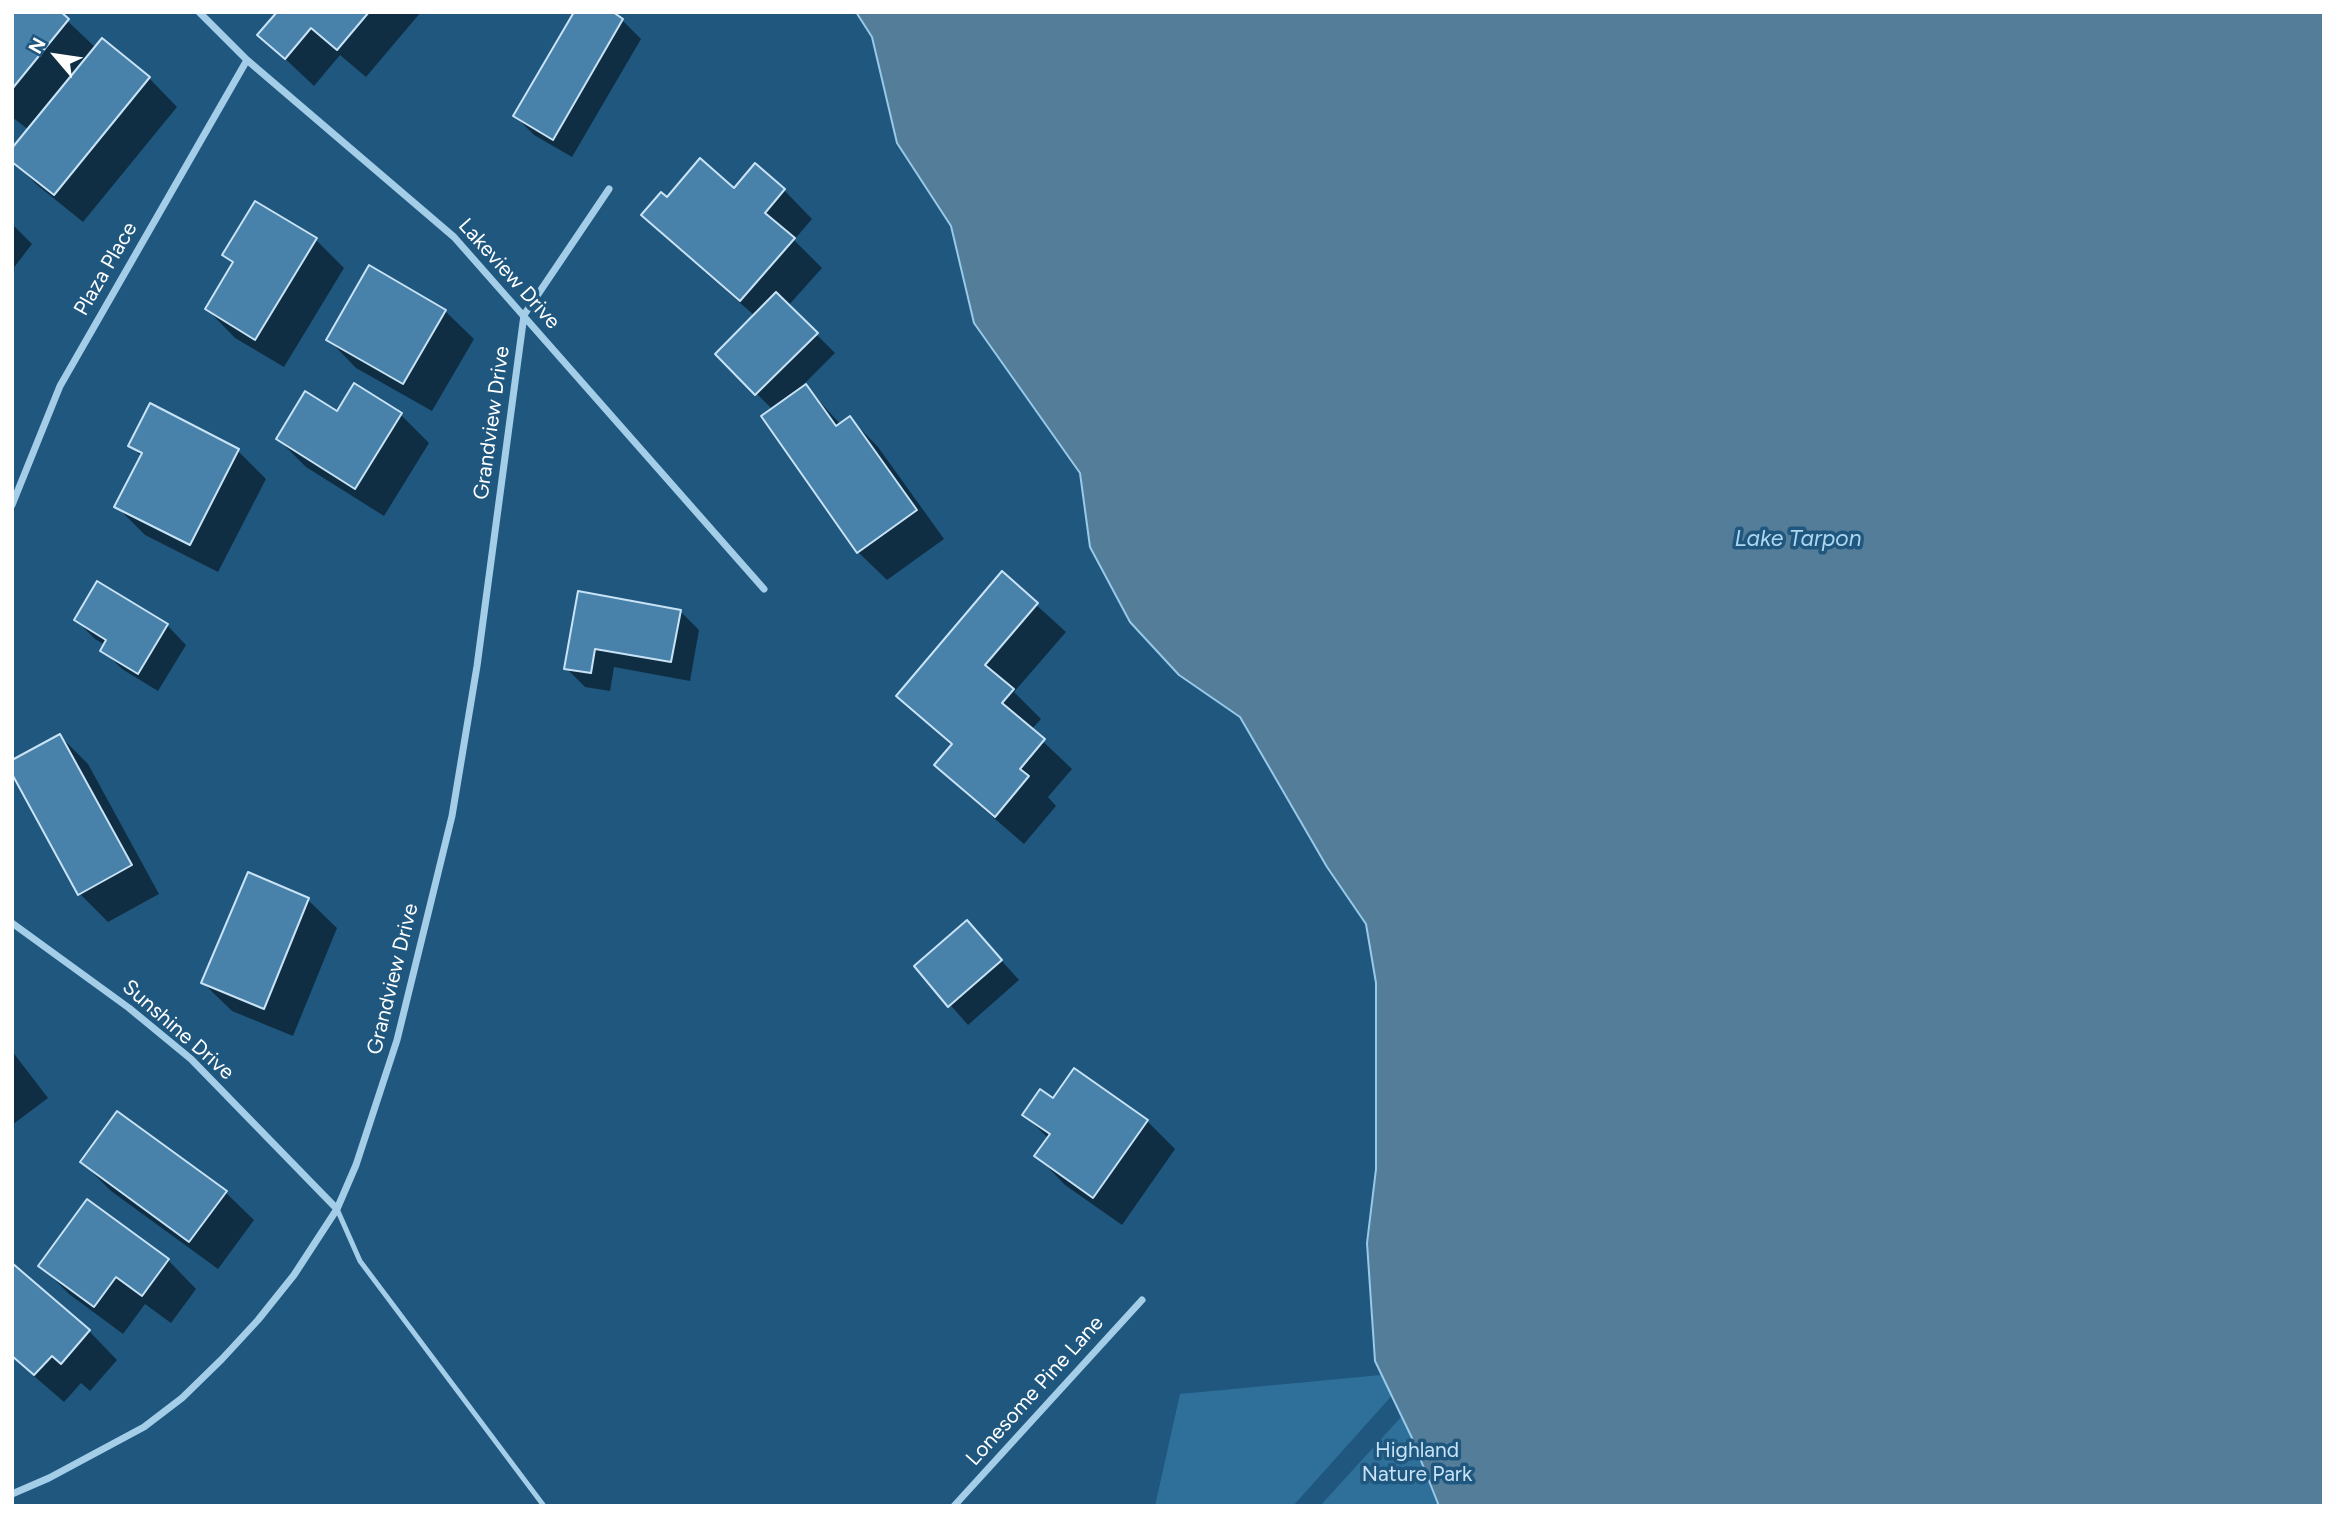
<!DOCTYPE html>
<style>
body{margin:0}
#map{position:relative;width:2336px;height:1518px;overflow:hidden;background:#1f577f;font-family:Figtree,sans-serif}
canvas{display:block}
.frame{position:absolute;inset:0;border:14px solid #fff;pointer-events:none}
.north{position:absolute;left:21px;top:21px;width:70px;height:70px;-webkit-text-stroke:5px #1f577f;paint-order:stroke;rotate:299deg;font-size:19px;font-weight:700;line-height:28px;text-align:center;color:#fff}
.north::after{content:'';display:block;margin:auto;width:24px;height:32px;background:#fff;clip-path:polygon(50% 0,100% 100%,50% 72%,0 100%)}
</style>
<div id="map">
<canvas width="2336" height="1518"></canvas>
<div class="frame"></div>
<div class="north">N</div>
</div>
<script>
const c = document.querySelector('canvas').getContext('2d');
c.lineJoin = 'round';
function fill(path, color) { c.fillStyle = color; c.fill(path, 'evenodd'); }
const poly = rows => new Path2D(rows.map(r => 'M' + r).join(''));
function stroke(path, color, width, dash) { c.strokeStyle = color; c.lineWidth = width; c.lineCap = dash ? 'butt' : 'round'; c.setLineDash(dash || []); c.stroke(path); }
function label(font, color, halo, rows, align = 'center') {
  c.font = font + ' Figtree,sans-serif'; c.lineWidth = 7; c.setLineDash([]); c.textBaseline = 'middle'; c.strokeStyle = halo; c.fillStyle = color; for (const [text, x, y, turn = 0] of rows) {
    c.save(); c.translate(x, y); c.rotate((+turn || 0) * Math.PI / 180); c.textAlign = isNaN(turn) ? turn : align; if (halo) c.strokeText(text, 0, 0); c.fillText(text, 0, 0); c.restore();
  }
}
fill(poly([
 [1413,1372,1293,1506,1155,1506,1180,1394],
 [1433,1382,1478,1506,1320,1506]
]), '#2f709b');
const water = poly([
 [856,12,2324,12,2324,1506,1439,1506,1412,1438,1375,1361,1367,1243,1376,1169,1376,983,1366,924,1327,867,1240,717,1179,675,1130,622,1090,547,1080,473,974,323,951,226,897,143,872,37,856,12]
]);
fill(water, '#547d99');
stroke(water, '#97c9e9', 2);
fill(poly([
 [12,12,58,12,96,48,149,78,177,107,83,222,36,184,12,160,29,130,12,117],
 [279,12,421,12,366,77,340,55,314,86,260,35],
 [622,20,641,39,572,157,534,135,515,116],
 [735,190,784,190,812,219,794,240,822,268,788,306,835,353,804,384,841,425,850,418,878,447,944,539,887,580,858,552,773,410,717,354,755,316,672,243,643,215,667,199],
 [255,203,316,240,344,268,284,367,235,338,207,309,234,265,224,255],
 [12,224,32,244,12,270],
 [445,311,474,339,432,411,356,368,328,339],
 [337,413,401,415,429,443,384,516,306,467,278,439],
 [131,446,238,451,266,479,218,572,145,535,116,506,142,457],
 [1002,574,1066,632,1014,692,1041,719,1031,730,1072,769,1048,797,1056,806,1024,844,965,793,937,765,952,746,898,696],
 [579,593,680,611,699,630,690,681,614,667,610,691,585,687,566,668],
 [76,620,167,625,186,645,158,691,122,669,103,650,105,645,95,639],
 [60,736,88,764,159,894,108,922,80,894],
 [308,900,337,928,293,1036,232,1011,203,983],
 [967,922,1019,980,968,1025,916,966],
 [12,1051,48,1098,12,1125],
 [1053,1100,1147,1121,1175,1149,1122,1225,1065,1185,1037,1156,1049,1139,1025,1115],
 [82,1162,225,1192,254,1220,218,1269,111,1191],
 [168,1260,196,1289,171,1323,145,1304,123,1334,69,1294,40,1265],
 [12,1265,89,1331,117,1360,90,1391,81,1383,64,1402,12,1357]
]), '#0007');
const building = poly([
 [12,12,61,12,69,19,12,89,12,12],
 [277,12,369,12,337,50,311,28,285,59,257,35,277,12],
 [574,12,613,12,623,19,553,140,513,116,574,12],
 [102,38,150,77,54,195,12,162,12,148,102,38],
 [700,158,734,188,755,163,785,189,765,213,795,238,740,301,641,215,661,192,667,197,700,158],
 [255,201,317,238,255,340,205,309,233,262,222,255,255,201],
 [369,265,446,310,403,384,326,340,369,265],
 [776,292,818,333,755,395,715,354,776,292],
 [354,383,402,413,355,489,276,439,305,391,337,411,354,383],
 [806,384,836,426,850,416,917,510,857,553,761,416,806,384],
 [150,403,239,449,190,545,114,507,142,453,128,446,150,403],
 [1002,571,1038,603,985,665,1014,689,1002,703,1045,739,1020,769,1029,776,995,817,934,765,952,744,896,696,1002,571],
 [97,581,168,624,138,674,100,651,106,640,74,620,97,581],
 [578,591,681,610,671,662,595,649,591,673,564,669,578,591],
 [60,734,132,865,78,895,12,774,12,760,60,734],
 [248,872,309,898,264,1009,201,983,248,872],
 [967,920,1002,960,948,1007,914,966,967,920],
 [1074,1068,1148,1120,1093,1198,1034,1156,1050,1134,1022,1115,1040,1089,1053,1098,1074,1068],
 [117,1111,227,1191,189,1242,80,1162,117,1111],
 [87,1199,169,1259,142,1296,116,1277,94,1307,38,1266,87,1199],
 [12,1263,90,1330,61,1364,52,1356,34,1375,12,1356,12,1263]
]);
fill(building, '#4881a9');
stroke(building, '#c8e3f6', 2);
stroke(poly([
 [337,1209,360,1261,544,1506]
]), '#a4cde8', 5);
stroke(poly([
 [199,12,247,60,454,237,764,589],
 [12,505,60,386,247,60],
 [12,923,129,1008,191,1059,337,1209],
 [12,1494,49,1478,144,1427,182,1398,222,1359,258,1320,294,1275,337,1209,356,1165,397,1040,452,816,477,666,524,315,609,189],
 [954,1506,1142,1300]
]), '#a4cde8', 7);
label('21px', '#fff', '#1f577f', [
 ["Plaza Place",106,269,-60],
 ["Lakeview Drive",509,274,48],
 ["Grandview Drive",492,423,-82],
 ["Grandview Drive",393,979,-76],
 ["Sunshine Drive",178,1030,41],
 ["Lonesome Pine Lane",1035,1391,-48]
]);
label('21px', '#c8e3f6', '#1f577f', [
 ["Highland",1417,1451],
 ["Nature Park",1417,1475]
]);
label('italic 23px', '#afd6ef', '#1f577f', [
 ["Lake Tarpon",1798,539]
]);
</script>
